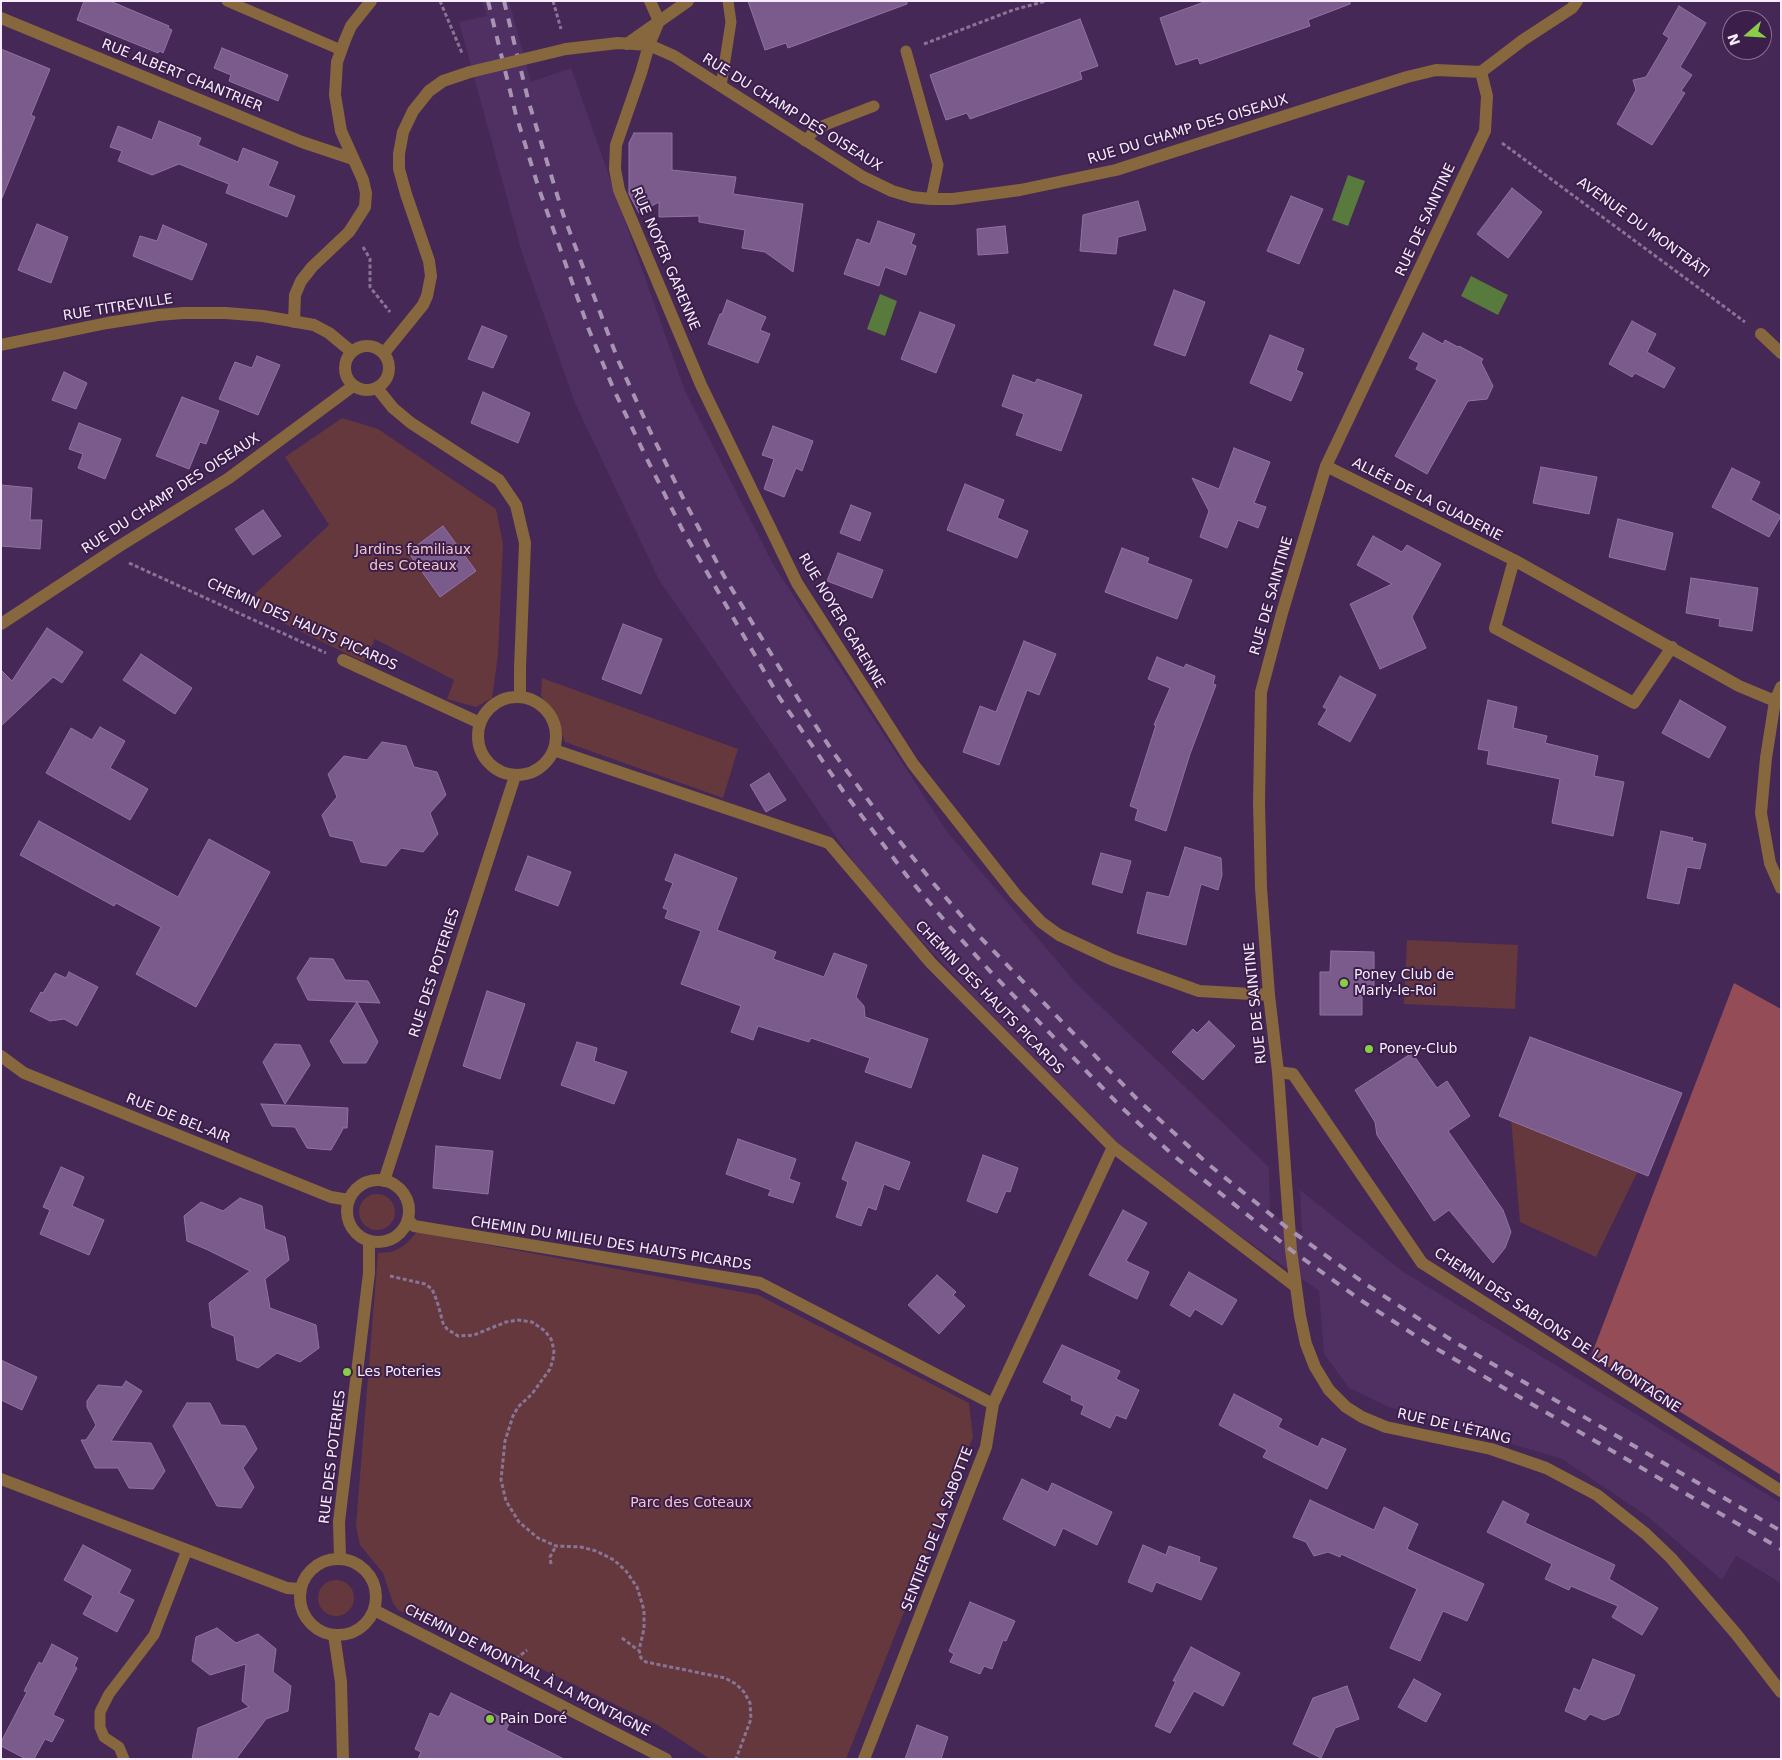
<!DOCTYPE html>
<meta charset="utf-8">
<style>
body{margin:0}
#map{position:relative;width:1782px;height:1760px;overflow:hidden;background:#452855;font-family:"DejaVu Sans",sans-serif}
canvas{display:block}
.frame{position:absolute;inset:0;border:2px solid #f6ecfd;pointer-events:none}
.north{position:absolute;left:1722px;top:10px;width:50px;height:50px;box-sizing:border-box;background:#3b1e4a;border:1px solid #867092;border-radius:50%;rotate:251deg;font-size:14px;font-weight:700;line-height:20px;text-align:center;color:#f6ecfd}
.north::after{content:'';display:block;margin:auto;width:18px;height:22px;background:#8ace47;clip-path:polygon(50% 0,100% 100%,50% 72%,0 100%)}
</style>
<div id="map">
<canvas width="1782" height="1760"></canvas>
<div class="frame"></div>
<div class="north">N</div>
</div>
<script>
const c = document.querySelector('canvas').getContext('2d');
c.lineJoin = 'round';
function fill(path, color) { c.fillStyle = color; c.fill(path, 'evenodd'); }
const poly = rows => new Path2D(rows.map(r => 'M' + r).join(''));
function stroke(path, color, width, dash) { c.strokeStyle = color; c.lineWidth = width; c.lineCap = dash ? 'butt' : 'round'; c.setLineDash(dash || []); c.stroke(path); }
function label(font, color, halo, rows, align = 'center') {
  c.font = font + ' "DejaVu Sans",sans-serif'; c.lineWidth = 4; c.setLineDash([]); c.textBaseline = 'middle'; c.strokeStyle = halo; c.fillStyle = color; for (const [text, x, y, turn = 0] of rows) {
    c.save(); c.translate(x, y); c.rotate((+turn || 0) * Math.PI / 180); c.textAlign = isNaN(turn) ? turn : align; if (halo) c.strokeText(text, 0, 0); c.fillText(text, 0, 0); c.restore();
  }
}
fill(poly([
 [482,1,509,1,531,82,571,68,685,391,774,566,948,833,1076,983,1269,1167,1270,1213,1302,1233,1300,1190,1402,1271,1781,1503,1781,1583,1736,1556,1722,1580,1647,1516,1562,1459,1389,1407,1349,1388,1324,1354,1319,1291,1113,1147,868,883,659,580,575,403,522,253,459,22,487,16]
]), '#502f63');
fill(poly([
 [342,418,378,429,496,509,503,544,498,655,492,698,476,707,447,699,454,680,375,639,364,662,244,604,329,525,285,457],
 [542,678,738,749,723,798,565,742,554,712,541,696],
 [1407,940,1518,945,1515,1009,1404,1004],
 [1530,1037,1677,1091,1596,1257,1520,1222,1511,1119],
 '359 1212a18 18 0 1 1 36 0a18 18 0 1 1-36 0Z',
 [417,1232,758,1295,969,1403,973,1437,846,1759,710,1759,656,1724,446,1623,432,1627,429,1626,398,1610,393,1603,383,1573,360,1545,356,1526,378,1253,391,1252,398,1249,406,1244],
 '318 1598a18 18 0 1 1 36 0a18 18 0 1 1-36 0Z'
]), '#65383d');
fill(poly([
 [1734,983,1781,1009,1781,1475,1591,1356]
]), '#944d56');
fill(poly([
 [1348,175,1365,181,1348,226,1332,220],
 [1471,276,1508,295,1498,315,1461,296],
 [880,294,897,301,885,336,867,329]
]), '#587a3d');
const building = poly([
 [84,1,110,1,169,26,168,28,172,30,163,53,160,51,158,53,77,20,84,1],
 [748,1,907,1,907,4,788,48,786,43,765,50,748,1],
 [1207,1,1350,1,1350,4,1308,20,1310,26,1200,64,1198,58,1176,65,1160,18,1207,1],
 [1679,6,1706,23,1680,67,1692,75,1681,91,1685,93,1652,145,1617,124,1636,90,1633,80,1646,77,1669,38,1663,34,1679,6],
 [1080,19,1098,66,1080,72,1082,79,970,119,967,113,946,120,930,75,1080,19],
 [222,48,288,75,278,101,229,81,231,75,214,68,222,48],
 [1,49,50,69,31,115,35,117,2,198,1,49],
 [159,121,201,138,198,145,238,162,243,148,278,162,268,186,295,196,287,217,226,193,229,184,179,164,152,175,118,161,122,151,110,147,118,126,152,140,159,121],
 [634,133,672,133,672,170,736,177,733,194,803,204,793,272,765,252,742,248,745,230,699,222,699,216,659,217,659,202,639,213,629,194,629,143,634,133],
 [1512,188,1542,212,1508,258,1477,234,1512,188],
 [1291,196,1323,209,1299,264,1267,251,1291,196],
 [1138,201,1146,230,1118,237,1116,254,1080,251,1083,215,1138,201],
 [878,221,915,234,911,244,916,246,906,275,885,267,879,286,844,274,857,239,870,244,878,221],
 [37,224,68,237,51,283,18,270,37,224],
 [163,225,207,244,192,280,133,256,140,236,157,241,163,225],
 [1005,226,1008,253,978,255,977,229,1005,226],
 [1174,290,1205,302,1185,356,1154,345,1174,290],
 [727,300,766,317,760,330,770,334,758,363,708,344,720,314,722,314,727,300],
 [920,312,955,325,936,373,901,359,920,312],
 [1632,321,1656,334,1647,352,1675,368,1664,388,1635,373,1632,377,1609,364,1632,321],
 [482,326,507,336,493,368,468,359,482,326],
 [1423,333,1443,344,1445,340,1458,347,1459,346,1483,359,1481,362,1493,386,1487,399,1468,401,1427,474,1395,456,1437,380,1416,369,1419,363,1409,358,1423,333],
 [1270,335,1304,349,1296,370,1303,373,1291,401,1250,383,1270,335],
 [257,356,280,365,258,415,219,399,235,362,252,368,257,356],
 [64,372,87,383,76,409,52,400,64,372],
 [1013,375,1035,383,1037,379,1082,395,1061,451,1016,435,1024,414,1002,406,1013,375],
 [483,392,530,413,518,443,471,423,483,392],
 [182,397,219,411,206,444,200,442,189,469,156,456,182,397],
 [79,423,121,439,105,479,78,468,83,454,69,449,79,423],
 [773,426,813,441,802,471,796,468,784,497,764,489,774,459,762,455,773,426],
 [1234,448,1270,462,1254,503,1266,507,1258,528,1238,520,1227,548,1200,537,1209,511,1192,478,1219,489,1234,448],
 [1541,467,1597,477,1589,514,1533,503,1541,467],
 [1732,468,1760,482,1751,500,1781,516,1769,537,1712,507,1732,468],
 [965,484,1004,500,997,518,1028,531,1017,558,947,530,965,484],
 [1,485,32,488,30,520,42,520,40,549,1,546,1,485],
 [851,505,871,513,860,541,840,533,851,505],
 [263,510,281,536,253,555,235,529,263,510],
 [1618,519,1673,533,1665,570,1609,557,1618,519],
 [443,526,476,571,440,597,408,552,443,526],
 [1373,536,1402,552,1407,545,1441,564,1412,617,1426,648,1380,669,1350,604,1392,584,1357,565,1373,536],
 [1122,548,1149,558,1147,563,1192,580,1177,619,1105,592,1122,548],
 [838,553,883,570,872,598,827,581,838,553],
 [1691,578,1758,588,1752,631,1719,626,1720,619,1686,613,1691,578],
 [623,624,662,639,641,694,602,679,623,624],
 [47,628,83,652,62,683,53,677,1,726,1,670,12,681,47,628],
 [1024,641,1056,654,1039,695,1027,690,999,765,963,752,980,706,996,712,1024,641],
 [141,654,192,688,175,714,123,680,141,654],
 [1157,657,1184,668,1186,664,1215,676,1213,684,1216,685,1190,754,1166,831,1135,820,1138,809,1130,806,1156,725,1154,725,1170,688,1148,679,1157,657],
 [1340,676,1376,695,1350,742,1318,724,1327,709,1323,707,1340,676],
 [1488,700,1517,707,1513,728,1547,736,1545,743,1598,756,1594,776,1624,782,1613,836,1552,823,1560,779,1487,764,1489,751,1478,749,1488,700],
 [1680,700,1726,727,1709,758,1662,733,1680,700],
 [100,727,125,741,110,768,148,789,130,820,46,773,71,728,92,740,100,727],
 [382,742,406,746,414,767,437,772,446,795,430,813,438,834,423,852,401,848,386,866,361,862,353,841,330,836,322,815,337,797,328,774,344,756,367,760,382,742],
 [769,773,786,800,766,812,750,785,769,773],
 [39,821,178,897,209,839,270,872,196,1007,136,974,161,927,116,903,114,906,20,855,39,821],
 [1661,831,1693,838,1692,841,1706,844,1700,869,1687,867,1679,904,1647,898,1661,831],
 [1185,847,1221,858,1222,875,1218,890,1201,884,1186,945,1137,933,1147,892,1169,897,1185,847],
 [1101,853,1131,861,1122,893,1092,884,1101,853],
 [675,854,737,878,717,930,776,952,773,959,824,977,834,953,867,965,856,997,864,1006,865,1017,928,1039,911,1088,865,1072,870,1058,811,1038,809,1042,758,1026,753,1040,731,1032,741,1006,681,984,701,931,665,918,668,910,663,908,673,883,665,880,675,854],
 [528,856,571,872,558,906,515,890,528,856],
 [1331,951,1374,952,1374,994,1362,994,1362,1015,1320,1015,1320,972,1330,972,1331,951],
 [310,958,333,959,345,980,368,981,380,1003,308,1000,297,978,310,958],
 [69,972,98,987,77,1026,64,1019,50,1021,30,1011,41,992,43,993,55,973,66,978,69,972],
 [487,991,525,1004,500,1079,463,1066,487,991],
 [357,1002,378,1042,366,1063,343,1063,330,1041,357,1002],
 [1209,1021,1235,1046,1203,1080,1172,1052,1193,1029,1197,1033,1209,1021],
 [1530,1037,1682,1093,1648,1176,1499,1116,1530,1037],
 [577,1042,597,1048,594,1061,627,1072,614,1104,561,1085,577,1042],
 [275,1044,300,1045,310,1065,285,1104,263,1062,275,1044],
 [1412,1053,1437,1088,1447,1081,1470,1116,1448,1131,1503,1210,1511,1232,1505,1248,1493,1263,1449,1210,1434,1221,1377,1135,1375,1122,1355,1090,1412,1053],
 [261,1104,348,1108,347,1128,342,1128,343,1129,331,1150,307,1148,295,1127,272,1126,261,1104],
 [738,1139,796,1159,789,1179,800,1183,793,1203,768,1195,771,1190,726,1174,738,1139],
 [856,1142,910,1162,899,1190,884,1184,876,1210,868,1207,861,1226,836,1217,848,1182,842,1179,856,1142],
 [436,1146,493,1151,488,1194,433,1188,436,1146],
 [983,1155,1018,1168,1010,1192,1006,1191,997,1213,967,1201,983,1155],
 [61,1167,84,1177,72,1206,104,1220,89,1255,40,1234,50,1210,43,1207,61,1167],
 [240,1198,262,1206,265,1229,285,1237,289,1260,265,1279,270,1308,316,1325,319,1348,300,1362,277,1353,258,1368,237,1360,234,1336,212,1327,209,1303,250,1271,208,1250,187,1241,184,1216,201,1202,223,1211,240,1198],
 [1123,1210,1147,1223,1126,1261,1149,1272,1137,1299,1089,1275,1123,1210],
 [1189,1272,1237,1300,1222,1325,1195,1309,1190,1317,1170,1305,1189,1272],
 [937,1275,956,1292,953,1295,965,1306,939,1334,908,1305,937,1275],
 [1062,1345,1120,1371,1116,1379,1139,1390,1126,1419,1116,1415,1110,1428,1081,1414,1084,1406,1071,1400,1072,1396,1043,1382,1062,1345],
 [1,1360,37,1377,22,1410,1,1400,1,1360],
 [126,1381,142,1391,111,1441,151,1443,165,1471,153,1489,129,1488,118,1468,95,1468,81,1440,86,1440,96,1425,87,1407,87,1401,98,1385,122,1387,126,1381],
 [1234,1394,1282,1419,1278,1427,1318,1447,1322,1438,1346,1449,1327,1489,1263,1457,1267,1450,1219,1425,1234,1394],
 [187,1403,210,1403,221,1425,245,1426,257,1449,243,1468,254,1487,241,1508,217,1506,173,1426,187,1403],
 [1022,1479,1048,1492,1052,1483,1112,1512,1097,1545,1063,1528,1055,1546,1003,1519,1022,1479],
 [1310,1500,1374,1530,1384,1507,1418,1524,1407,1549,1484,1584,1467,1621,1443,1611,1420,1661,1390,1648,1417,1589,1341,1554,1340,1557,1328,1552,1314,1556,1306,1542,1293,1537,1310,1500],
 [1503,1501,1529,1514,1525,1523,1615,1565,1609,1579,1658,1608,1642,1635,1612,1617,1618,1606,1571,1586,1569,1590,1545,1579,1552,1564,1487,1532,1503,1501],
 [83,1545,131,1570,119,1593,134,1600,117,1632,83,1614,93,1596,64,1580,83,1545],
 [1143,1545,1166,1555,1169,1546,1200,1557,1199,1562,1217,1568,1201,1600,1156,1582,1152,1592,1128,1582,1143,1545],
 [970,1602,1015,1621,1006,1641,1003,1640,992,1669,984,1666,980,1674,950,1662,954,1654,949,1651,970,1602],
 [217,1628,236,1643,258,1634,276,1649,273,1672,291,1686,288,1711,266,1719,236,1759,192,1759,198,1728,249,1707,242,1701,246,1664,210,1675,192,1661,196,1637,217,1628],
 [52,1644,78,1658,74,1666,77,1668,53,1715,64,1720,52,1742,45,1739,34,1759,26,1759,1,1746,1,1742,27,1692,24,1691,39,1662,42,1664,52,1644],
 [1191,1647,1240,1673,1223,1706,1194,1691,1170,1733,1155,1726,1176,1681,1173,1681,1191,1647],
 [1593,1659,1635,1675,1619,1714,1604,1720,1590,1714,1585,1720,1565,1711,1574,1688,1580,1691,1593,1659],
 [1414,1679,1441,1694,1426,1722,1398,1707,1414,1679],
 [1347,1686,1359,1719,1335,1728,1321,1758,1293,1744,1313,1698,1347,1686],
 [451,1693,510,1722,506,1730,564,1759,418,1759,421,1752,415,1749,430,1713,439,1717,451,1693],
 [917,1725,948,1737,941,1759,905,1759,917,1725]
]);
fill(building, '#7a5b8c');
stroke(building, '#9272a5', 1);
stroke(poly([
 [440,1,462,53],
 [553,1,561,29],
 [924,44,1013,10,1046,1],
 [1502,143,1745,322],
 [363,247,370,259,370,287,390,312],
 [129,563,326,653],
 [390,1276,425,1284,432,1289,437,1301,443,1323,447,1329,458,1336,474,1335,506,1322,518,1320,532,1322,545,1331,551,1339,554,1350,553,1359,550,1369,532,1394,518,1407,513,1416,505,1441,501,1480,506,1501,519,1522,538,1538,556,1546,581,1547,596,1551,614,1560,626,1571,637,1587,644,1610,644,1629,639,1650,641,1658,646,1662,725,1678,736,1684,744,1692,750,1703,751,1719,736,1759],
 [551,1564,550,1557,556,1546],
 [622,1638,638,1650],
 [516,1659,527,1650]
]), '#8a7496', 3, [4, 2.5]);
stroke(poly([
 [227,1,341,50],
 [906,51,938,165,931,199],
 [721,86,731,22,728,1],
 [805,141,817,128,874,106],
 [124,1759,119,1747,104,1737,100,1727,100,1712,109,1694,154,1635,187,1550]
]), '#86673e', 11);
stroke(poly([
 [650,1,659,21,649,45,641,73,616,145,615,169,619,190,701,385,797,583,913,764,1016,895,1041,922,1059,935,1113,960,1199,991,1269,995],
 [1,18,302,142,353,159],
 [627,44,688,1],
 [566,49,618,43,649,45,674,56,863,177,892,191,912,197,931,199,953,199,1020,190,1116,170,1407,77,1436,70,1481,72],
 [1481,72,1487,96,1485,131,1326,466,1282,613,1261,692,1259,802,1261,888,1269,995,1278,1072,1291,1250,1300,1316,1306,1344,1315,1367,1329,1390,1346,1407,1362,1417,1386,1427,1491,1449,1546,1468,1597,1495,1646,1534,1671,1558,1737,1635,1781,1692],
 [1481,72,1523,40,1572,8,1577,1],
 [294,322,295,295,301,281,312,267,349,232,365,207,366,193,363,180,341,131,335,95,337,62,345,40,351,26,371,1],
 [1761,334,1781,353],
 [1,345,107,323,158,315,183,313,226,313,263,316,314,325,329,333,352,352],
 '345 368a22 22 0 1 1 44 0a22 22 0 1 1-44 0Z',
 [384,353,423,305,427,296,431,276,429,261,406,194,399,169,399,154,403,132,413,111,429,91,443,81,470,72],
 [377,388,393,408,411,423,499,480,516,505,525,543,520,668,520,697],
 [1326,466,1514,560,1739,686,1775,701],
 [1514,560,1495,628,1634,703,1672,647],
 [1,624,118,547,229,478,353,386],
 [343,660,480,723],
 [1781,687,1775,701,1766,758,1761,813,1770,863,1781,888],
 '478 736a39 39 0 1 1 78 0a39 39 0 1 1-78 0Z',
 [554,750,829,843,931,963,1113,1147,1295,1286],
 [1,1056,24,1073,331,1197,349,1200],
 [1278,1072,1293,1074,1422,1263,1781,1491],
 '347 1211a31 31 0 1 1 62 0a31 31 0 1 1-62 0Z',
 [384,1181,515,776],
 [408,1220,414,1226,760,1283,993,1404],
 [1,1479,287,1588,300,1589],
 [340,1558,339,1522,369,1273,369,1241],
 '300 1597a38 38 0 1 1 76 0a38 38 0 1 1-76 0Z',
 [374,1610,666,1759],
 [334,1635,341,1682,343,1759],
 [864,1759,986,1447,993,1404,1113,1147]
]), '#86673e', 12);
stroke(poly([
 [488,1,516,115,539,189,589,330,614,390,646,457,682,529,779,697,843,791,907,876,950,927,988,969,1120,1106,1174,1156,1291,1250,1362,1301,1430,1345,1781,1549],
 [504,1,529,103,563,214,618,360,650,431,684,500,724,576,799,700,833,752,885,823,934,884,978,935,1137,1099,1208,1164,1290,1230,1367,1285,1453,1341,1781,1531]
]), '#a794b2', 4, [9, 9]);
stroke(poly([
 [470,72,566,49]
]), '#86673e', 12);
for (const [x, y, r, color] of [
 [1344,983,5,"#8ace47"],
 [1369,1049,5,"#8ace47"],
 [347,1372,5,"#8ace47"],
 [490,1719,5,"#8ace47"]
]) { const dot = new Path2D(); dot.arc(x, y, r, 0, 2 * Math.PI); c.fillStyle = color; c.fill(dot); stroke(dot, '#3b1e4a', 2); }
label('14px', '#f6ecfd', '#3b1e4a', [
 ["RUE ALBERT CHANTRIER",182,76,22],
 ["RUE DU CHAMP DES OISEAUX",792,113,32],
 ["RUE DU CHAMP DES OISEAUX",1188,130,-17],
 ["RUE DE SAINTINE",1426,220,-65],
 ["AVENUE DU MONTBÂTI",1643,228,36],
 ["RUE NOYER GARENNE",665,259,67],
 ["RUE TITREVILLE",118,308,-9],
 ["RUE DU CHAMP DES OISEAUX",171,494,-33],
 ["ALLÉE DE LA GUADERIE",1427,500,27],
 ["RUE DE SAINTINE",1272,596,-74],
 ["RUE NOYER GARENNE",841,621,59],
 ["CHEMIN DES HAUTS PICARDS",302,625,24],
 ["RUE DES POTERIES",435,973,-72],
 ["CHEMIN DES HAUTS PICARDS",989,998,46],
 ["RUE DE SAINTINE",1256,1003,-96],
 ["RUE DE BEL-AIR",178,1119,22],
 ["CHEMIN DU MILIEU DES HAUTS PICARDS",611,1244,9],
 ["CHEMIN DES SABLONS DE LA MONTAGNE",1557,1331,33],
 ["RUE DE L'ÉTANG",1454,1427,13],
 ["RUE DES POTERIES",333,1457,-83],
 ["SENTIER DE LA SABOTTE",938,1529,-69],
 ["CHEMIN DE MONTVAL À LA MONTAGNE",527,1671,27]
]);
label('14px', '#f1c5c9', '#3b1e4a', [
 ["Jardins familiaux",413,550],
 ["des Coteaux",413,566],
 ["Parc des Coteaux",691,1503]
]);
label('14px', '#f6ecfd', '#3b1e4a', [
 ["Poney Club de",1354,975],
 ["Marly-le-Roi",1354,991],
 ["Poney-Club",1379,1049],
 ["Les Poteries",357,1372],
 ["Pain Doré",500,1719]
], 'left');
</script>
